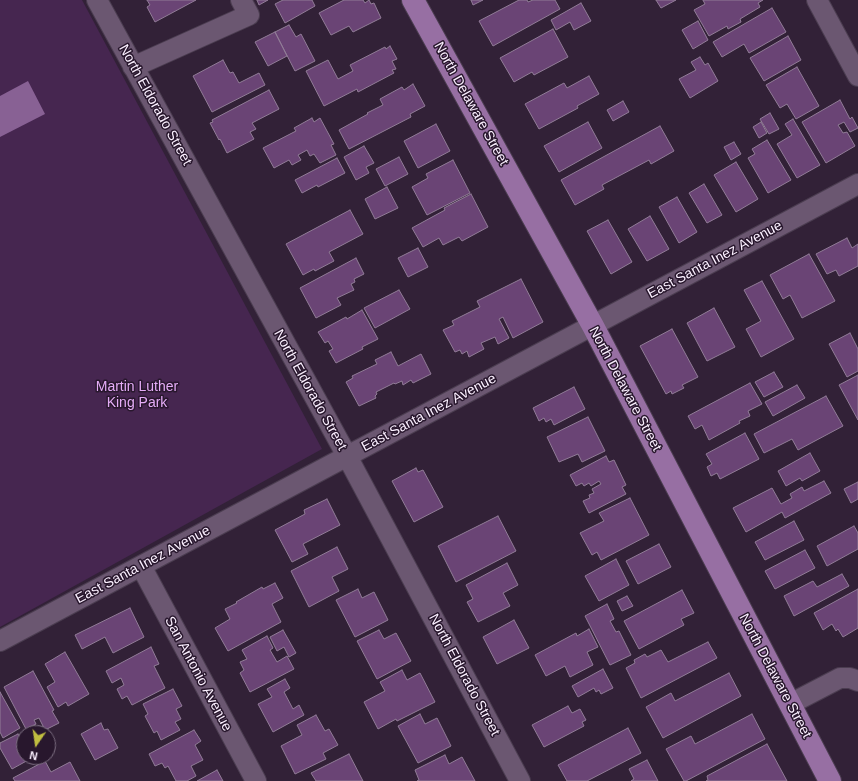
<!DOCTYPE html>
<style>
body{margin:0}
#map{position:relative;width:858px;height:781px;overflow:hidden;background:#322137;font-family:Helvetica,sans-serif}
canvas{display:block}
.north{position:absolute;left:16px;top:725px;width:40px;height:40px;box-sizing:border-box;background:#28172d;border:1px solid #7c6e81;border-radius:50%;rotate:193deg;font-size:11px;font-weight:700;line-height:16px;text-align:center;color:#fbf0ff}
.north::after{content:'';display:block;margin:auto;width:14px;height:18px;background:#c1be40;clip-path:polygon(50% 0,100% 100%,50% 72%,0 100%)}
</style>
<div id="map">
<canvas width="858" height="781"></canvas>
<div class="north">N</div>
</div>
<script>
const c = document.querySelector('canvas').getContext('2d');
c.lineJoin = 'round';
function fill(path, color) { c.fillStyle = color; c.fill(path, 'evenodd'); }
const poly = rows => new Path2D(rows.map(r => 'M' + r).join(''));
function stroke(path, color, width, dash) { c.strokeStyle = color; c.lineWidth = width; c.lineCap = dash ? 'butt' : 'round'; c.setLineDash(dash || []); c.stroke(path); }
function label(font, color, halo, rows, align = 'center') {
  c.font = font + ' Helvetica,sans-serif'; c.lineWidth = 3; c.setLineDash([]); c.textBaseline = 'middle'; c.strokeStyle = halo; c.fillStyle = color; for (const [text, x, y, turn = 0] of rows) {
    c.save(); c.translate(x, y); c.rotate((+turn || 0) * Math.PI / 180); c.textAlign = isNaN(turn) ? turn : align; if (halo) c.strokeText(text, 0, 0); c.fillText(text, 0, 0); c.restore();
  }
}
fill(poly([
 [0,0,82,0,322,449,0,627]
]), '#462650');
fill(poly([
 [28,81,45,114,0,137,0,96]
]), '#886194');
const building = poly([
 [147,0,196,0,155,22,147,7,150,5,147,0],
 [257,0,268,0,259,5,257,0],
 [283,0,312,0,315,6,285,23,275,4,283,0],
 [344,0,363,0,365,3,369,0,371,4,374,3,381,18,353,32,349,26,331,35,319,13,344,0],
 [471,0,483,0,473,5,471,0],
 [519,0,527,0,528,2,533,0,555,0,560,9,493,46,479,21,519,0],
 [656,0,676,0,661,8,656,0],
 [703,0,763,0,758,3,760,7,740,19,741,22,728,29,727,26,709,36,694,10,705,4,703,0],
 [581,3,591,21,574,30,570,22,556,30,551,20,581,3],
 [772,8,786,32,749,53,744,44,722,57,713,42,772,8],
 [698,21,708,40,693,49,682,30,698,21],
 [289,25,296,37,301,34,315,61,295,71,275,32,289,25],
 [553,29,568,57,534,75,532,72,514,82,500,58,553,29],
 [275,32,287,56,268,66,255,42,275,32],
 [788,36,801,60,764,81,750,58,788,36],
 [390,46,397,59,392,61,396,69,392,70,394,73,358,92,357,89,324,106,306,71,328,60,338,79,353,71,350,65,385,47,386,49,390,46],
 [700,57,705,65,708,63,718,81,690,98,679,79,696,70,691,62,700,57],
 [223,60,230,73,233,72,239,83,259,73,265,85,212,112,193,76,223,60],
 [797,67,819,106,796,119,787,104,780,108,766,85,797,67],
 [589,76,599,94,577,106,578,108,539,129,525,104,564,83,567,88,589,76],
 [413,84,425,106,410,114,411,117,349,149,339,130,368,114,367,113,383,105,380,99,402,87,404,90,413,84],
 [269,90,279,109,252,123,256,129,250,132,254,139,227,153,220,139,219,140,210,123,213,122,212,120,269,90],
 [840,100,850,119,852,117,858,128,850,132,844,122,838,125,843,133,847,132,855,146,826,163,802,122,840,100],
 [623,101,629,112,613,121,607,110,623,101],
 [770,113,779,129,769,134,760,119,770,113],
 [312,118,314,122,320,118,334,144,331,145,336,155,320,163,314,154,310,156,307,150,298,155,301,160,292,165,289,160,274,168,263,148,296,131,294,128,312,118],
 [793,119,820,165,797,178,777,144,792,135,785,124,793,119],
 [588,122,602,148,559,172,544,146,588,122],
 [761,122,767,133,759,138,753,127,761,122],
 [436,124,450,151,418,168,404,141,436,124],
 [660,126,674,151,651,164,649,160,602,185,604,189,575,205,561,180,660,126],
 [767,140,791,180,768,193,748,158,755,154,752,149,767,140],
 [734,142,741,154,731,160,724,147,734,142],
 [364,146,374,163,366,167,369,173,356,180,344,157,364,146],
 [399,157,408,174,385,186,376,169,399,157],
 [337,158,345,173,318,187,317,185,302,193,295,180,337,158],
 [453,160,470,193,427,215,412,187,428,178,426,174,453,160],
 [736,162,758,199,736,212,714,175,736,162],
 [704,184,722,215,707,223,689,193,704,184],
 [387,187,398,208,375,219,365,199,387,187],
 [471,194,488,227,462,241,459,237,443,245,439,238,423,247,412,228,445,210,444,208,471,194],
 [677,197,697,232,679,243,659,207,677,197],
 [350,210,363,234,329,252,334,261,315,271,314,269,303,275,286,244,350,210],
 [650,216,669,249,647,261,628,229,650,216],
 [608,220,632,262,611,274,587,231,608,220],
 [847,238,852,248,858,244,858,266,839,276,836,270,827,274,816,254,847,238],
 [418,248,428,267,408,277,398,258,418,248],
 [809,254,835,301,802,318,790,295,783,299,770,275,809,254],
 [356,258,364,274,354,279,355,282,351,284,354,290,337,298,341,305,316,318,300,288,356,258],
 [521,279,543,322,513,338,503,317,499,319,509,338,498,344,495,337,481,343,484,349,469,357,467,351,462,354,460,350,455,352,443,330,454,325,452,321,480,307,477,301,521,279],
 [762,281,794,339,761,357,746,329,761,321,744,290,762,281],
 [399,290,410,309,375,328,364,308,399,290],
 [714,308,735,347,707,361,687,323,714,308],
 [362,310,378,339,362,347,363,349,336,363,329,351,333,349,328,341,325,343,318,332,346,317,347,319,362,310],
 [672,329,698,377,682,385,684,388,672,394,671,391,666,394,640,346,672,329],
 [850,333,858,349,858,371,847,377,829,344,850,333],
 [391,352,398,366,421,354,431,374,413,383,411,380,403,385,402,381,395,384,394,383,376,392,377,394,375,396,376,398,359,406,346,382,353,378,352,376,377,364,375,360,391,352],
 [774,372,783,387,764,397,755,382,774,372],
 [858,375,858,420,839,385,858,375],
 [750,383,762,404,748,411,750,416,739,421,740,423,709,440,702,425,695,429,688,416,750,383],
 [797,385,805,398,773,416,765,402,797,385],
 [574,387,585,409,554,425,551,419,546,422,544,418,539,421,533,408,574,387],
 [826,396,843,426,798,450,792,439,764,453,754,434,826,396],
 [588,417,605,451,582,462,578,454,559,462,547,437,588,417],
 [745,433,759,459,720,479,717,473,711,476,707,467,712,464,706,454,745,433],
 [810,453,820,471,802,481,800,478,786,486,778,471,810,453],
 [606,456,609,462,614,460,626,485,622,487,626,494,589,513,583,501,590,498,589,495,594,493,592,489,601,484,599,481,591,486,589,483,584,486,582,483,576,486,570,475,606,456],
 [416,468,418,472,423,470,443,507,414,522,392,481,416,468],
 [824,481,831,493,785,518,782,512,746,532,733,508,772,488,781,504,792,498,790,494,802,487,804,491,824,481],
 [858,482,858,499,851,503,844,489,858,482],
 [630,498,649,535,601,560,597,552,592,555,580,533,604,521,599,513,630,498],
 [327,499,340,525,303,544,308,554,292,562,275,530,305,514,304,510,327,499],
 [498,516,516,551,456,582,438,546,498,516],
 [794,521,804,540,765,560,755,542,794,521],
 [854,526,858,533,858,549,827,566,817,546,854,526],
 [659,544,671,567,638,584,626,561,659,544],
 [337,547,348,569,332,577,339,591,309,607,291,571,337,547],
 [805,550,815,568,775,589,765,571,805,550],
 [616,559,629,585,599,601,585,576,616,559],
 [507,563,518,585,503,593,510,606,478,622,467,602,473,599,466,585,507,563],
 [842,574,849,586,794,616,784,596,813,581,817,587,842,574],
 [275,583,283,598,272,604,281,622,228,651,215,628,230,619,225,609,237,603,236,602,262,587,263,589,275,583],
 [358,589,362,598,374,592,388,620,355,637,336,600,358,589],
 [858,589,858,628,843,637,838,629,836,631,832,624,823,630,814,613,858,589],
 [682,590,694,613,681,619,684,625,639,649,624,621,682,590],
 [627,596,633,606,622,611,617,601,627,596],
 [607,604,614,619,610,621,616,632,619,631,631,655,610,665,585,616,607,604],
 [130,608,144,637,113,653,105,637,82,649,75,635,130,608],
 [514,620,529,648,497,664,483,637,514,620],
 [589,629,598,647,587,652,593,665,570,677,565,666,546,676,535,655,576,633,577,636,589,629],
 [283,630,296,653,289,657,284,647,277,651,270,637,283,630],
 [379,630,384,639,396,633,411,661,377,679,357,641,379,630],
 [267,636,273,648,270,650,277,662,287,656,294,669,250,692,240,673,244,670,240,662,247,659,242,650,267,636],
 [708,642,717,658,641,698,626,668,635,663,634,660,645,654,647,657,661,650,668,662,708,642],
 [151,647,159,664,154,666,165,688,132,705,127,696,122,699,117,689,124,685,121,678,112,683,106,671,151,647],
 [65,652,89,694,68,706,66,702,58,707,47,687,55,682,45,664,65,652],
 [603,669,613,688,601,694,599,690,596,692,594,688,578,697,572,686,603,669],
 [402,670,407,680,420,673,435,702,397,721,396,719,378,729,364,702,385,691,380,682,402,670],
 [33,671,54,710,52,711,59,723,45,730,39,718,34,720,36,724,26,729,4,687,33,671],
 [729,673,741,696,663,738,646,707,671,693,675,701,729,673],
 [285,679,290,688,284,692,293,709,299,705,304,715,273,732,258,704,272,697,267,689,285,679],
 [173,689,182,706,176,709,181,719,175,722,180,730,161,740,157,731,154,733,145,716,148,714,143,704,173,689],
 [0,692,20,728,3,738,0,732,0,692],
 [568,706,572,713,580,709,586,720,582,722,584,726,544,747,532,725,568,706],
 [420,714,425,724,437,718,451,746,418,763,398,726,420,714],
 [752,714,765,739,686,781,684,781,666,749,691,736,695,744,752,714],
 [316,715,325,731,329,729,338,745,323,753,326,759,295,774,281,746,302,735,297,725,316,715],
 [101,723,104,730,108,729,118,748,95,760,81,734,101,723],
 [628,728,641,753,587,781,567,781,558,765,628,728],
 [194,730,201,741,195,745,203,760,191,766,196,776,187,781,176,781,168,766,165,768,162,763,155,766,149,754,194,730],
 [18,734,24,745,24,757,29,757,30,759,12,769,0,748,0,743,18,734],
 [767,744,787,781,706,781,708,780,707,776,767,744],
 [349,754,363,781,316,781,311,773,349,754],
 [445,755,449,764,462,757,475,781,417,781,419,780,415,770,445,755],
 [647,760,658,781,631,781,634,779,629,769,647,760],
 [45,761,51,772,70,762,80,781,15,781,13,778,45,761],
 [217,770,223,781,197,781,217,770]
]);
fill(building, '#6a4475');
stroke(building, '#917c97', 1);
const minor = poly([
 [97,0,347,456,520,781],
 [817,0,858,76],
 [133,67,249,15,241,0],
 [141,566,256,781],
 [0,641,858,184],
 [790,704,840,678,850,678,858,681]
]);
const major = poly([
 [413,0,593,326,830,781]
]);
stroke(minor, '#4b3d50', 22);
stroke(major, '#4b3d50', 24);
stroke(minor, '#6b5771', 20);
stroke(major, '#976fa3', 22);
label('14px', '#fbf0ff', '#28172d', [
 ["North Delaware Street",471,104,61],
 ["North Eldorado Street",155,105,61],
 ["East Santa Inez Avenue",715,260,-28],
 ["North Delaware Street",625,389,62],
 ["North Eldorado Street",310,390,61],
 ["East Santa Inez Avenue",429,413,-28],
 ["East Santa Inez Avenue",143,565,-28],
 ["San Antonio Avenue",198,674,62],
 ["North Eldorado Street",464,675,62],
 ["North Delaware Street",775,676,62]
]);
label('14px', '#e5acf7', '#28172d', [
 ["Martin Luther",137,387],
 ["King Park",137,403]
]);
</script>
